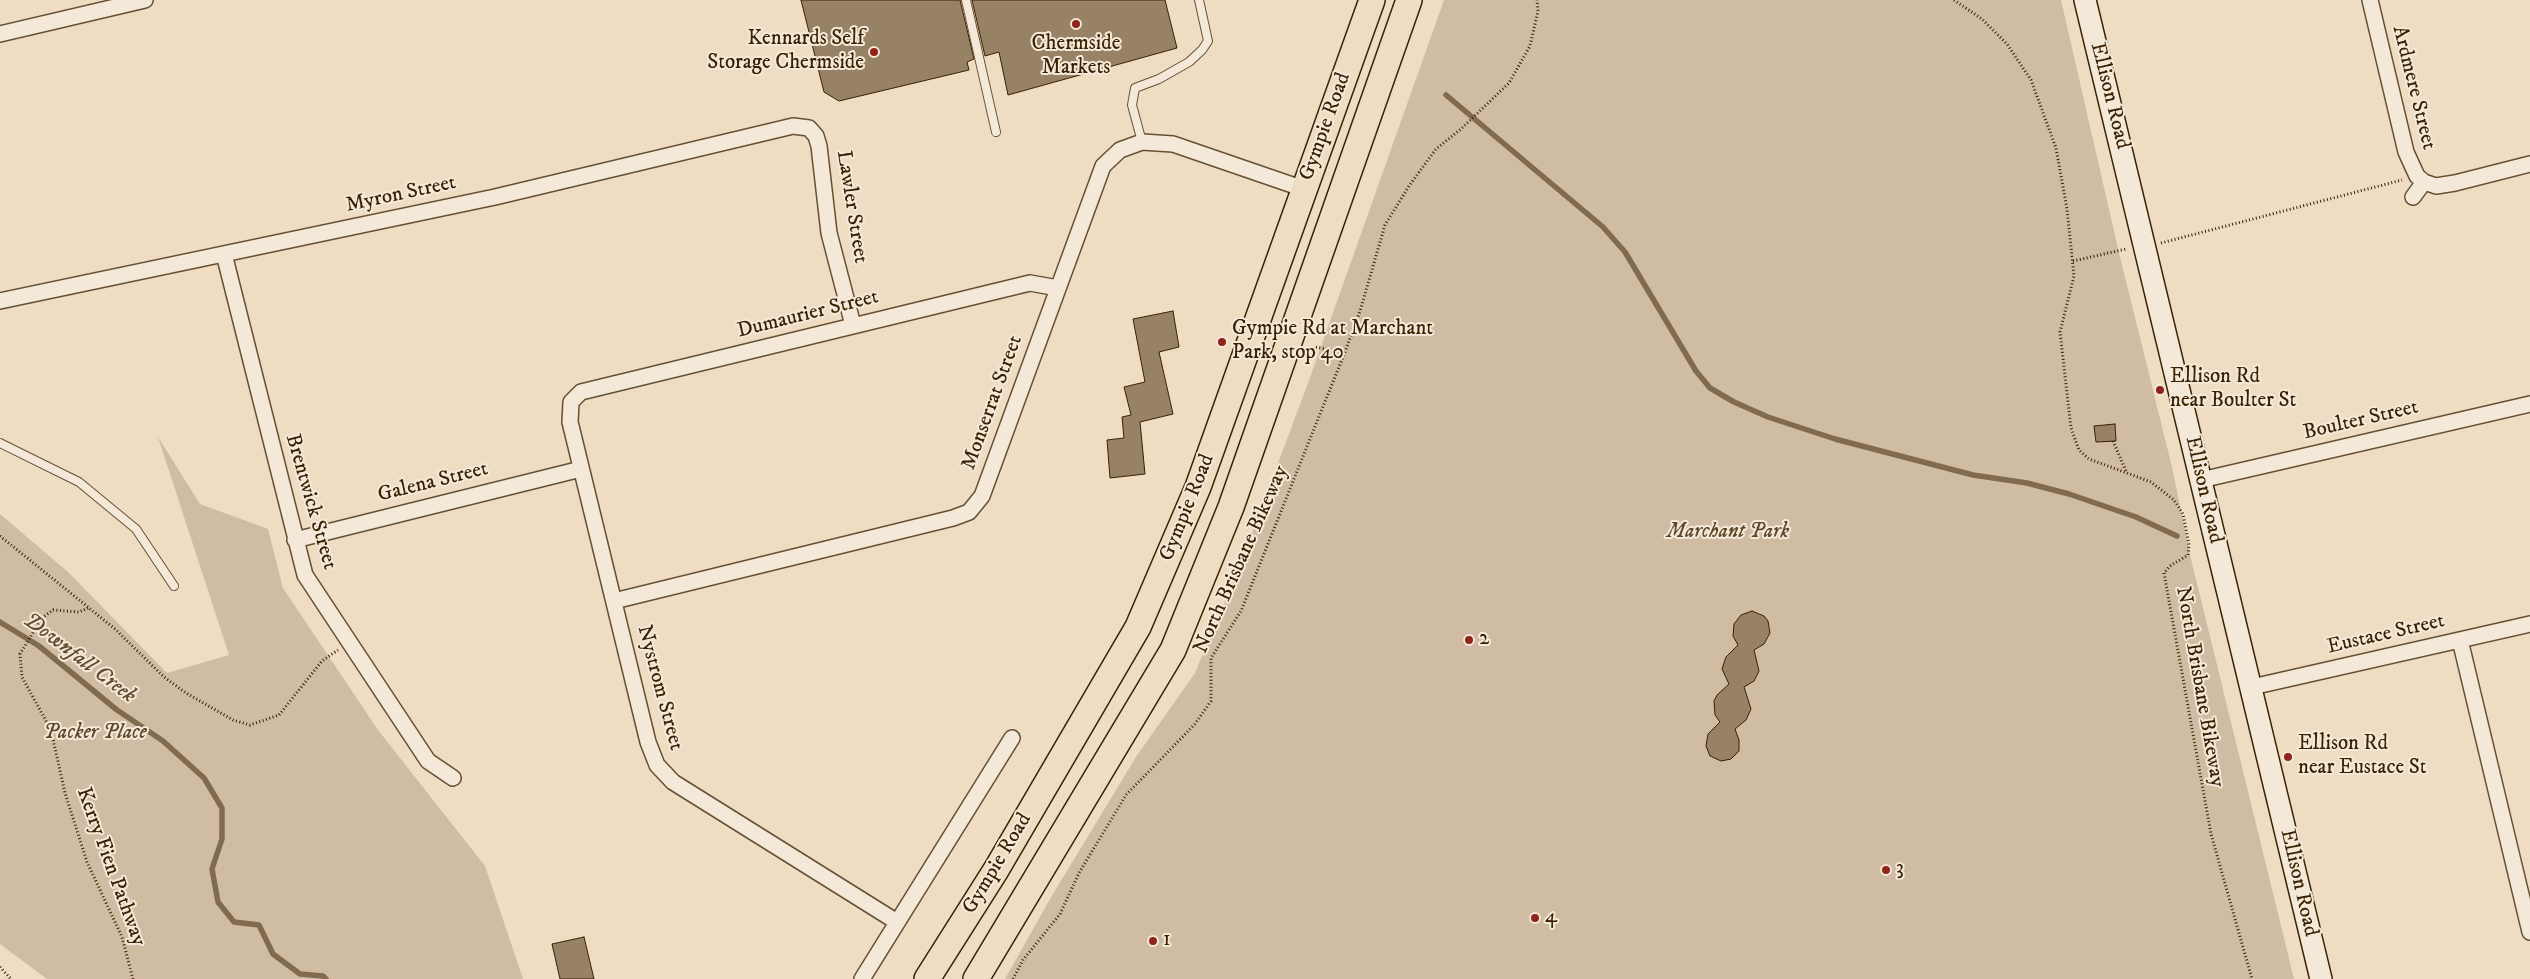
<!DOCTYPE html>
<style>
body{margin:0}
canvas{display:block;background:#eedcc3}
</style>
<canvas width="2530" height="979"></canvas>
<script>
const c = document.querySelector('canvas').getContext('2d');
c.lineJoin = 'round';
function fill(path, color) { c.fillStyle = color; c.fill(path, 'evenodd'); }
const poly = rows => new Path2D(rows.map(r => 'M' + r).join(''));
function stroke(path, color, width, dash) { c.strokeStyle = color; c.lineWidth = width; c.lineCap = dash ? 'butt' : 'round'; c.setLineDash(dash || []); c.stroke(path); }
function label(font, color, halo, rows, align = 'center') {
  c.font = font + ' "IM FELL DW Pica",serif'; c.lineWidth = 4; c.setLineDash([]); c.textBaseline = 'middle'; c.strokeStyle = halo; c.fillStyle = color; for (const [text, x, y, turn = 0] of rows) {
    c.save(); c.translate(x, y); c.rotate((+turn || 0) * Math.PI / 180); c.textAlign = isNaN(turn) ? turn : align; if (halo) c.strokeText(text, 0, 0); c.fillText(text, 0, 0); c.restore();
  }
}
fill(poly([
 [1444,0,2061,0,2119,253,2172,467,2191,559,2294,979,1005,979,1050,899,1136,757,1195,673,1238,570,1307,386],
 [158,437,200,504,268,529,283,588,378,730,485,866,523,979,47,979,0,944,0,514,68,572,167,673,229,655]
]), '#cfbca2');
stroke(poly([
 [1446,95,1603,227,1625,252,1696,371,1710,388,1734,402,1768,417,1835,439,1973,475,2027,483,2069,494,2136,517,2177,536],
 [0,622,39,646,117,710,163,741,204,778,222,808,222,839,212,869,218,902,234,922,259,925,273,954,300,974,323,976,326,979]
]), '#816b4e', 5.5);
const building = poly([
 [801,0,960,0,974,59,967,62,969,70,839,101,824,92,801,0],
 [972,0,1165,0,1177,48,1008,95,999,52,985,56,972,0],
 [1173,311,1179,347,1159,352,1173,414,1140,422,1145,474,1110,478,1107,440,1124,438,1122,417,1131,415,1124,387,1145,382,1133,319,1173,311],
 [2115,424,2116,441,2096,442,2094,426,2115,424],
 [1752,611,1764,616,1768,621,1770,633,1764,644,1754,650,1759,671,1754,681,1744,687,1751,709,1746,720,1735,729,1739,740,1739,751,1731,759,1721,761,1710,756,1706,746,1708,734,1720,722,1715,715,1714,701,1717,695,1729,684,1722,669,1726,657,1738,645,1733,636,1734,624,1741,615,1752,611],
 [584,937,594,979,560,979,552,944,584,937]
]);
fill(building, '#988266');
stroke(building, '#3a2101', 1);
const service = poly([
 [966,0,996,132],
 [1142,142,1132,105,1135,88,1159,79,1189,62,1202,50,1208,41,1199,0],
 [0,443,79,482,136,529,174,586]
]);
const minor = poly([
 [2370,0,2406,152,2417,176,2424,182],
 [0,34,145,0],
 [2413,197,2424,182,2436,186,2455,183,2530,164],
 [224,254,305,575,428,761,453,778],
 [0,301,495,197,793,126,809,128,816,136,819,146,829,233,853,325],
 [2201,480,2530,404],
 [295,540,581,469],
 [614,601,953,518,969,512,982,496,1103,166,1120,150,1142,142,1173,144,1304,189],
 [2460,640,2530,932],
 [2252,687,2530,624],
 [897,922,673,782,657,765,648,742,570,422,571,402,581,392,1030,283,1058,288],
 [862,979,1012,738]
]);
const secondary = poly([
 [2085,0,2321,979]
]);
const trunk = poly([
 [927,979,996,870,1138,627,1198,487,1372,0],
 [976,979,1173,650,1231,507,1409,0]
]);
stroke(service, '#675032', 10);
stroke(minor, '#675032', 18);
stroke(secondary, '#3a2101', 24);
stroke(trunk, '#3a2101', 28);
stroke(poly([
 [1954,0,1982,19,2007,44,2031,80,2056,148,2067,209,2074,276,2060,332,2071,428,2079,450,2089,459,2151,482,2174,500,2183,514,2189,545,2188,555,2170,566,2164,573,2211,834,2252,979],
 [2161,243,2402,180],
 [2073,261,2126,249],
 [1307,361,1314,347,1345,352],
 [2113,441,2126,471],
 [0,536,115,629,164,677,186,693,233,720,250,725,279,715,322,661,338,650],
 [88,608,79,612,53,610,42,618,20,654,22,677,51,730,65,793,87,862,122,937,133,979],
 [0,967,11,979],
 [1013,979,1023,960,1060,914,1079,873,1126,795,1195,724,1211,701,1211,658,1241,611,1345,352,1360,311,1385,225,1409,186,1436,149,1461,129,1509,83,1530,46,1538,11,1537,0]
]), '#3a2101', 3, [1, 2.5]);
stroke(service, '#f4e8d8', 8);
stroke(minor, '#f4e8d8', 15);
stroke(secondary, '#f4e8d8', 21);
stroke(trunk, '#eedcc3', 25);
for (const [x, y, r, color] of [
 [1076,24,5,"#8f2418"],
 [874,52,5,"#8f2418"],
 [1222,342,5,"#8f2418"],
 [2160,390,5,"#8f2418"],
 [1469,640,5,"#8f2418"],
 [2288,757,5,"#8f2418"],
 [1886,870,5,"#8f2418"],
 [1535,918,5,"#8f2418"],
 [1153,941,5,"#8f2418"]
]) { const dot = new Path2D(); dot.arc(x, y, r, 0, 2 * Math.PI); c.fillStyle = color; c.fill(dot); stroke(dot, '#f4e8d8', 2); }
label('21px', '#3a2101', '#f4e8d8', [
 ["Kennards Self",864,40,"right"],
 ["Storage Chermside",864,64,"right"],
 ["Chermside",1076,45,"center"],
 ["Markets",1076,69,"center"],
 ["Gympie Rd at Marchant",1232,330],
 ["Park, stop 40",1232,354],
 ["Ellison Rd",2170,378],
 ["near Boulter St",2170,402],
 ["2",1479,640],
 ["Ellison Rd",2298,745],
 ["near Eustace St",2298,769],
 ["3",1896,870],
 ["4",1545,918],
 ["1",1163,941]
], 'left');
label('21px', '#3a2101', '#f4e8d8', [
 ["Ardmere Street",2413,88,76],
 ["Ellison Road",2109,96,76],
 ["Gympie Road",1326,127,-70],
 ["Myron Street",401,195,-12],
 ["Lawler Street",851,207,81],
 ["Dumaurier Street",808,315,-14],
 ["Monserrat Street",993,403,-70],
 ["Boulter Street",2361,421,-13],
 ["Galena Street",433,483,-14],
 ["Ellison Road",2203,490,77],
 ["Brentwick Street",310,502,74],
 ["Gympie Road",1188,508,-68],
 ["North Brisbane Bikeway",1242,560,-66],
 ["Eustace Street",2386,635,-13],
 ["North Brisbane Bikeway",2199,687,80],
 ["Nystrom Street",659,688,75],
 ["Gympie Road",998,864,-59],
 ["Kerry Fien Pathway",110,867,70],
 ["Ellison Road",2298,883,77]
]);
label('italic 21px', '#5f4829', '#f4e8d8', [
 ["Marchant Park",1728,533],
 ["Packer Place",95,734]
]);
label('italic 22px', '#644c2e', '#f4e8d8', [
 ["Downfall Creek",79,659,37]
]);
</script>
